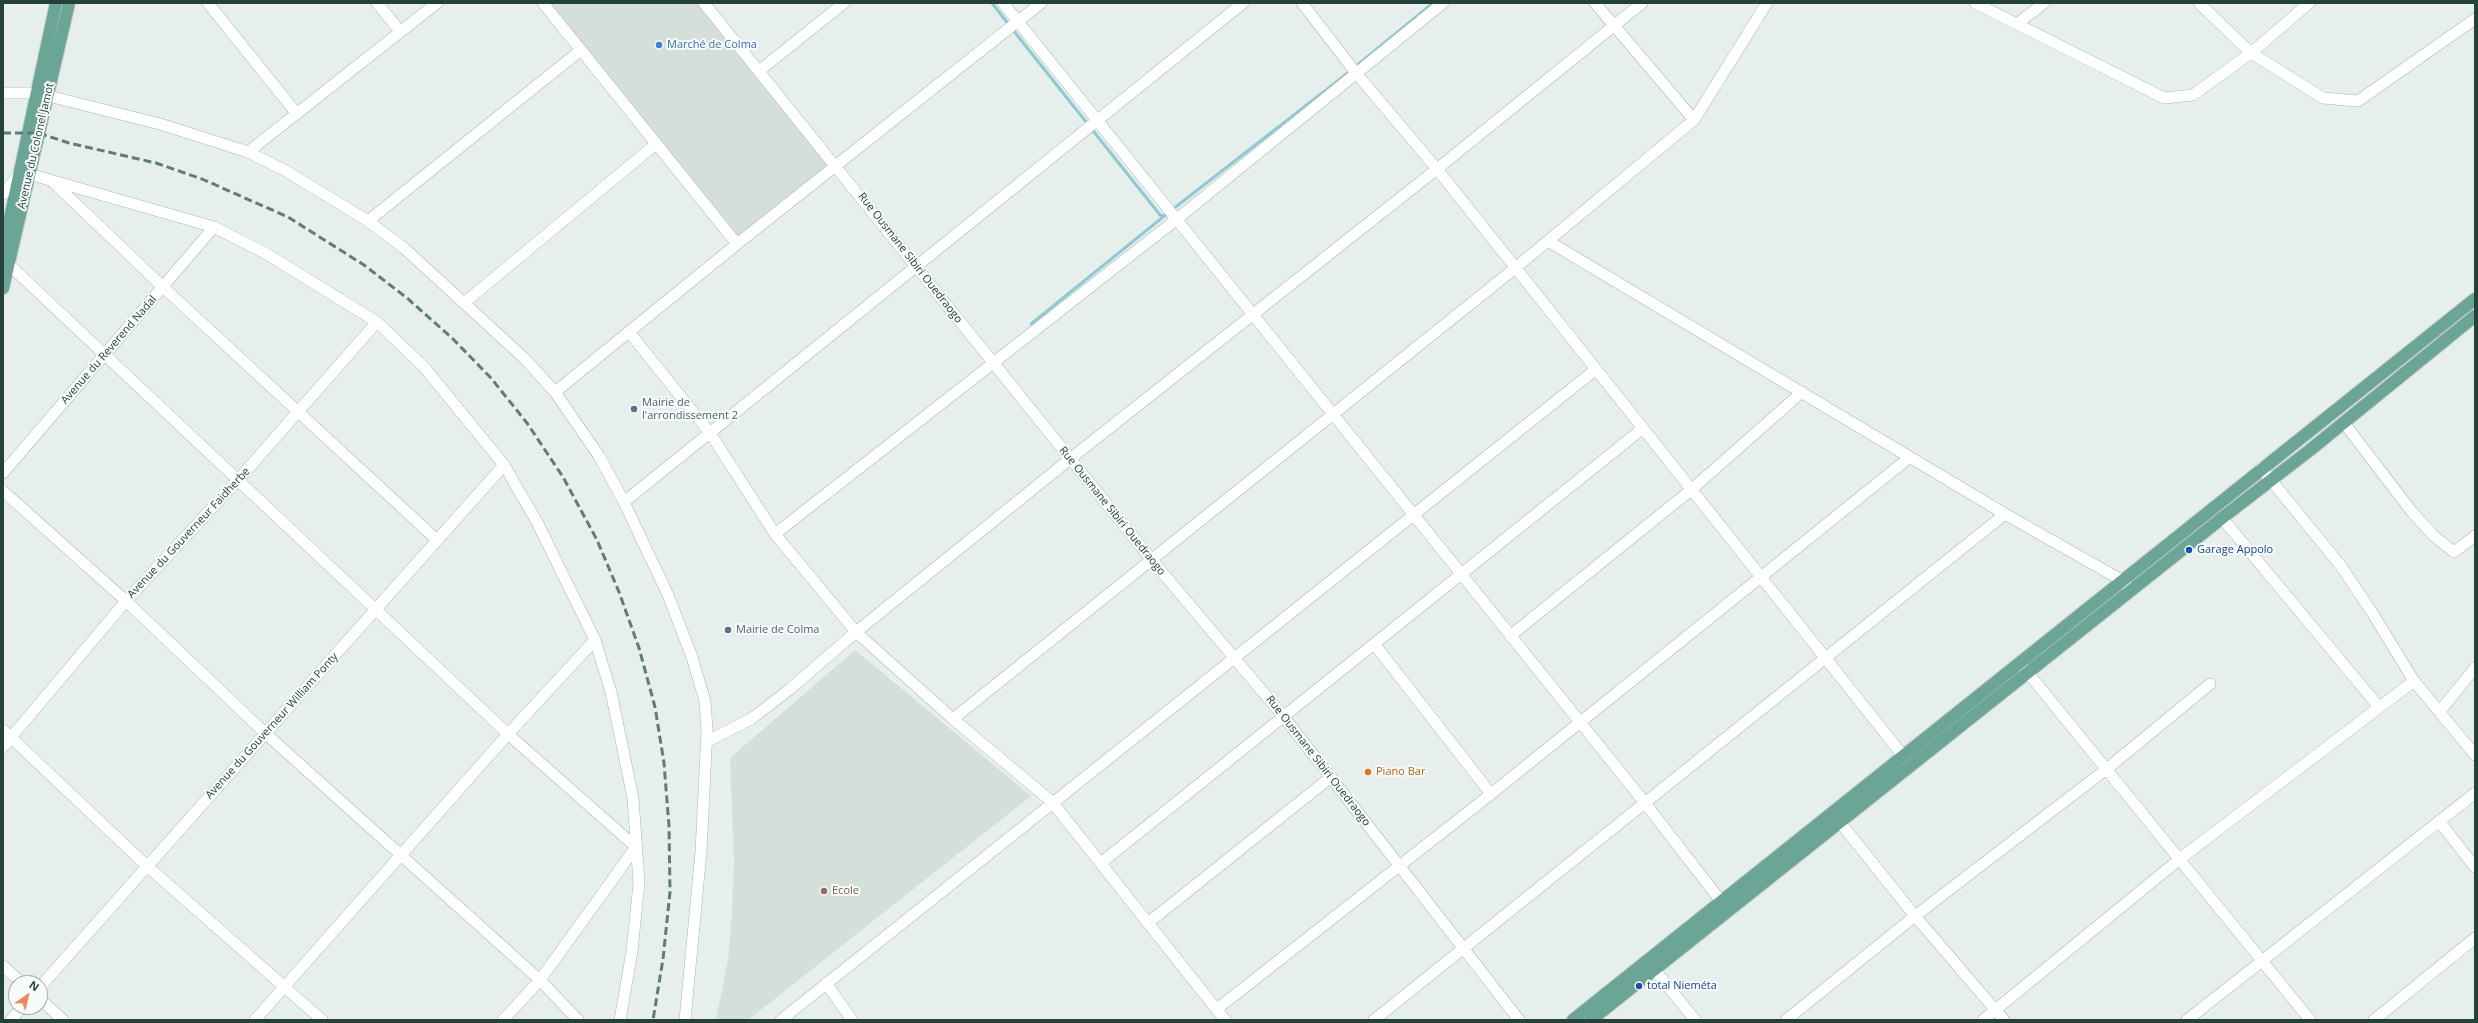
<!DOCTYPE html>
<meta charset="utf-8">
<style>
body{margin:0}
#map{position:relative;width:2478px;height:1023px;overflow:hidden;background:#e6efeb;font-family:"Open Sans",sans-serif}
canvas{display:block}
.frame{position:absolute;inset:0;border:4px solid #24423a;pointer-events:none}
.north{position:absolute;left:8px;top:975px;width:40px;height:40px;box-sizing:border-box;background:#f7fbf9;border:1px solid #a3b1ad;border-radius:50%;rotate:34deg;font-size:11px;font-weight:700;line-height:16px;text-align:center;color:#24423a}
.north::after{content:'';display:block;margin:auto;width:14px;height:18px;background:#f4845f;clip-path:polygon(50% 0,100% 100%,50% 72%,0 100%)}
</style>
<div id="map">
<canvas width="2478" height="1023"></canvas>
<div class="frame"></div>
<div class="north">N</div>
</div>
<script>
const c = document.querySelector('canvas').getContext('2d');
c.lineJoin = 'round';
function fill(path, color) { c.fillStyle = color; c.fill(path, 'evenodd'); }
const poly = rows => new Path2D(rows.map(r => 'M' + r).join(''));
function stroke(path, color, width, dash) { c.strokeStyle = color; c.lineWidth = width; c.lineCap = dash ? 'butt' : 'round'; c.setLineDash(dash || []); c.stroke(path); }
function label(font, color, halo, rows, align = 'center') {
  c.font = font + ' "Open Sans",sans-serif'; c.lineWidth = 4; c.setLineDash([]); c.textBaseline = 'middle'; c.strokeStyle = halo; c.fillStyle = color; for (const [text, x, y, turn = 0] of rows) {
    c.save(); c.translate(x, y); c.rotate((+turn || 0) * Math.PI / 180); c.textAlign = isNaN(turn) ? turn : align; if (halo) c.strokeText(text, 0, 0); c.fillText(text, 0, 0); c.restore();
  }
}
fill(poly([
 [543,3,704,3,837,166,737,244],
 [855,650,1031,796,748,1020,716,1020,728,960,732,914,734,861,730,758]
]), '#d4dfda');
stroke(poly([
 [992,3,1009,25],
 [1013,30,1160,215,1164,216],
 [1173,209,1344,76,1433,3],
 [1031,324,1168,213]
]), '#8ec9d4', 3);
const minor = poly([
 [208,3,297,114],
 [377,3,400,31],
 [543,3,737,244],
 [704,3,1151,559,1284,717,1519,1020],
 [1003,3,1645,803,1727,909],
 [1302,3,1356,73,1437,169,1908,762],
 [1595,3,1694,120],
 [1975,3,2164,98,2193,95,2251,53,2309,3],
 [2199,3,2251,53,2323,98,2358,101,2475,19],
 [2017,24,2044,3],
 [759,71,844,3],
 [3,93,37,93,160,124,248,152,286,171,368,221,404,248,525,359,555,392,599,456,624,502,668,595,692,657,705,701,707,730,701,852,685,1020],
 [248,152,437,3],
 [54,183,163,287,437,540],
 [3,194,20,173,29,174,214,227,265,253,377,322,424,367,504,465,537,522,595,640,611,692,633,798,639,883,632,951,620,1020],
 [368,221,581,50],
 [1548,241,2005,514,2123,581,2128,587],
 [3,259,508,734,636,847,540,980,503,1020],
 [465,302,656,144],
 [629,332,710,433,775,534,856,632,953,719,1052,802,1225,1020],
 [555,392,737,244,1041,3],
 [2344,423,2412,512,2434,536,2454,552,2475,536],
 [2261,468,2341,566,2373,614,2414,681,2475,755],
 [3,473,214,227],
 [3,491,126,601,265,733,540,980,578,1020],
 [624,502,1243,3],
 [2222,518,2379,707],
 [775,534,1177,219,1443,3],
 [1510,636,1691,490,1802,392],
 [1375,645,1491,794],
 [2020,663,2310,1020],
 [2440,711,2475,668],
 [953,719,1514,269,1694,120,1767,3],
 [3,730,147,866,322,1020],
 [706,742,751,719,790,689,856,632,1070,459,1437,169,1642,3],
 [3,747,126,601,238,480,377,322],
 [1835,816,1915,916,2004,1020],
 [2439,821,2475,867],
 [1101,863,1642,429],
 [1148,923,1331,777],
 [1650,964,1695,1020],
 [3,966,22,983],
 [826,983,852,1020],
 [40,987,504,465],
 [40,999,63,1020],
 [1217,1009,1491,794,1910,457],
 [11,1020,22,1007],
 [255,1020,508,734,595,640],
 [781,1020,1595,370],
 [1374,1020,2005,514],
 [1786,1020,1915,916,2108,768,2210,684],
 [1983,1020,2181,858,2414,681],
 [2187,1020,2475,793],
 [2374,1020,2475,938]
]);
const primary = poly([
 [3,251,56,3],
 [3,288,69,3],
 [1573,1020,2475,299],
 [1591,1020,2222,518,2310,450,2475,316]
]);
stroke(minor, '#a8b8b2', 12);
stroke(primary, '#c2cac8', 14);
stroke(minor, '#fff', 11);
stroke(primary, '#6aa596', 12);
stroke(poly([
 [3,133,38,133,69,143,156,163,202,179,288,217,364,265,407,298,453,339,491,378,527,423,563,477,597,540,619,592,639,648,655,707,664,763,669,826,670,892,663,959,653,1020]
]), '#5f7d75', 3, [8, 4]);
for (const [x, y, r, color] of [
 [659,45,4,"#3f7fe0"],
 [634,409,4,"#5c6f8a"],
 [2189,550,4,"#1a4fb4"],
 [728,630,4,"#5c6f8a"],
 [1368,772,4,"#e8710a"],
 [824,891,4,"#8d6e63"],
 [1639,986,4,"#1a4fb4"]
]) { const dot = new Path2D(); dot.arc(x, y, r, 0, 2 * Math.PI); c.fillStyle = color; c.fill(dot); stroke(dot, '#f7fbf9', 1.5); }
label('11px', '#366cbe', '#f7fbf9', [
 ["Marché de Colma",667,45]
], 'left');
label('11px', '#24423a', '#f7fbf9', [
 ["Avenue du Colonel Jamot",36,146,-77],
 ["Rue Ousmane Sibiri Ouedraogo",910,258,52],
 ["Avenue du Reverend Nadal",109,350,-49],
 ["Rue Ousmane Sibiri Ouedraogo",1112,511,51],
 ["Avenue du Gouverneur Faidherbe",189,533,-47],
 ["Avenue du Gouverneur William Ponty",272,726,-48],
 ["Rue Ousmane Sibiri Ouedraogo",1318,761,52]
]);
label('11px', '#4e5e75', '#f7fbf9', [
 ["Mairie de",642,403],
 ["l'arrondissement 2",642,416],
 ["Mairie de Colma",736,630]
], 'left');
label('11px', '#164399', '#f7fbf9', [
 ["Garage Appolo",2197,550],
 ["total Nieméta",1647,986]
], 'left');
label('11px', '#c56008', '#f7fbf9', [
 ["Piano Bar",1376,772]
], 'left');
label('11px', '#785e54', '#f7fbf9', [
 ["Ecole",832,891]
], 'left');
</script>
